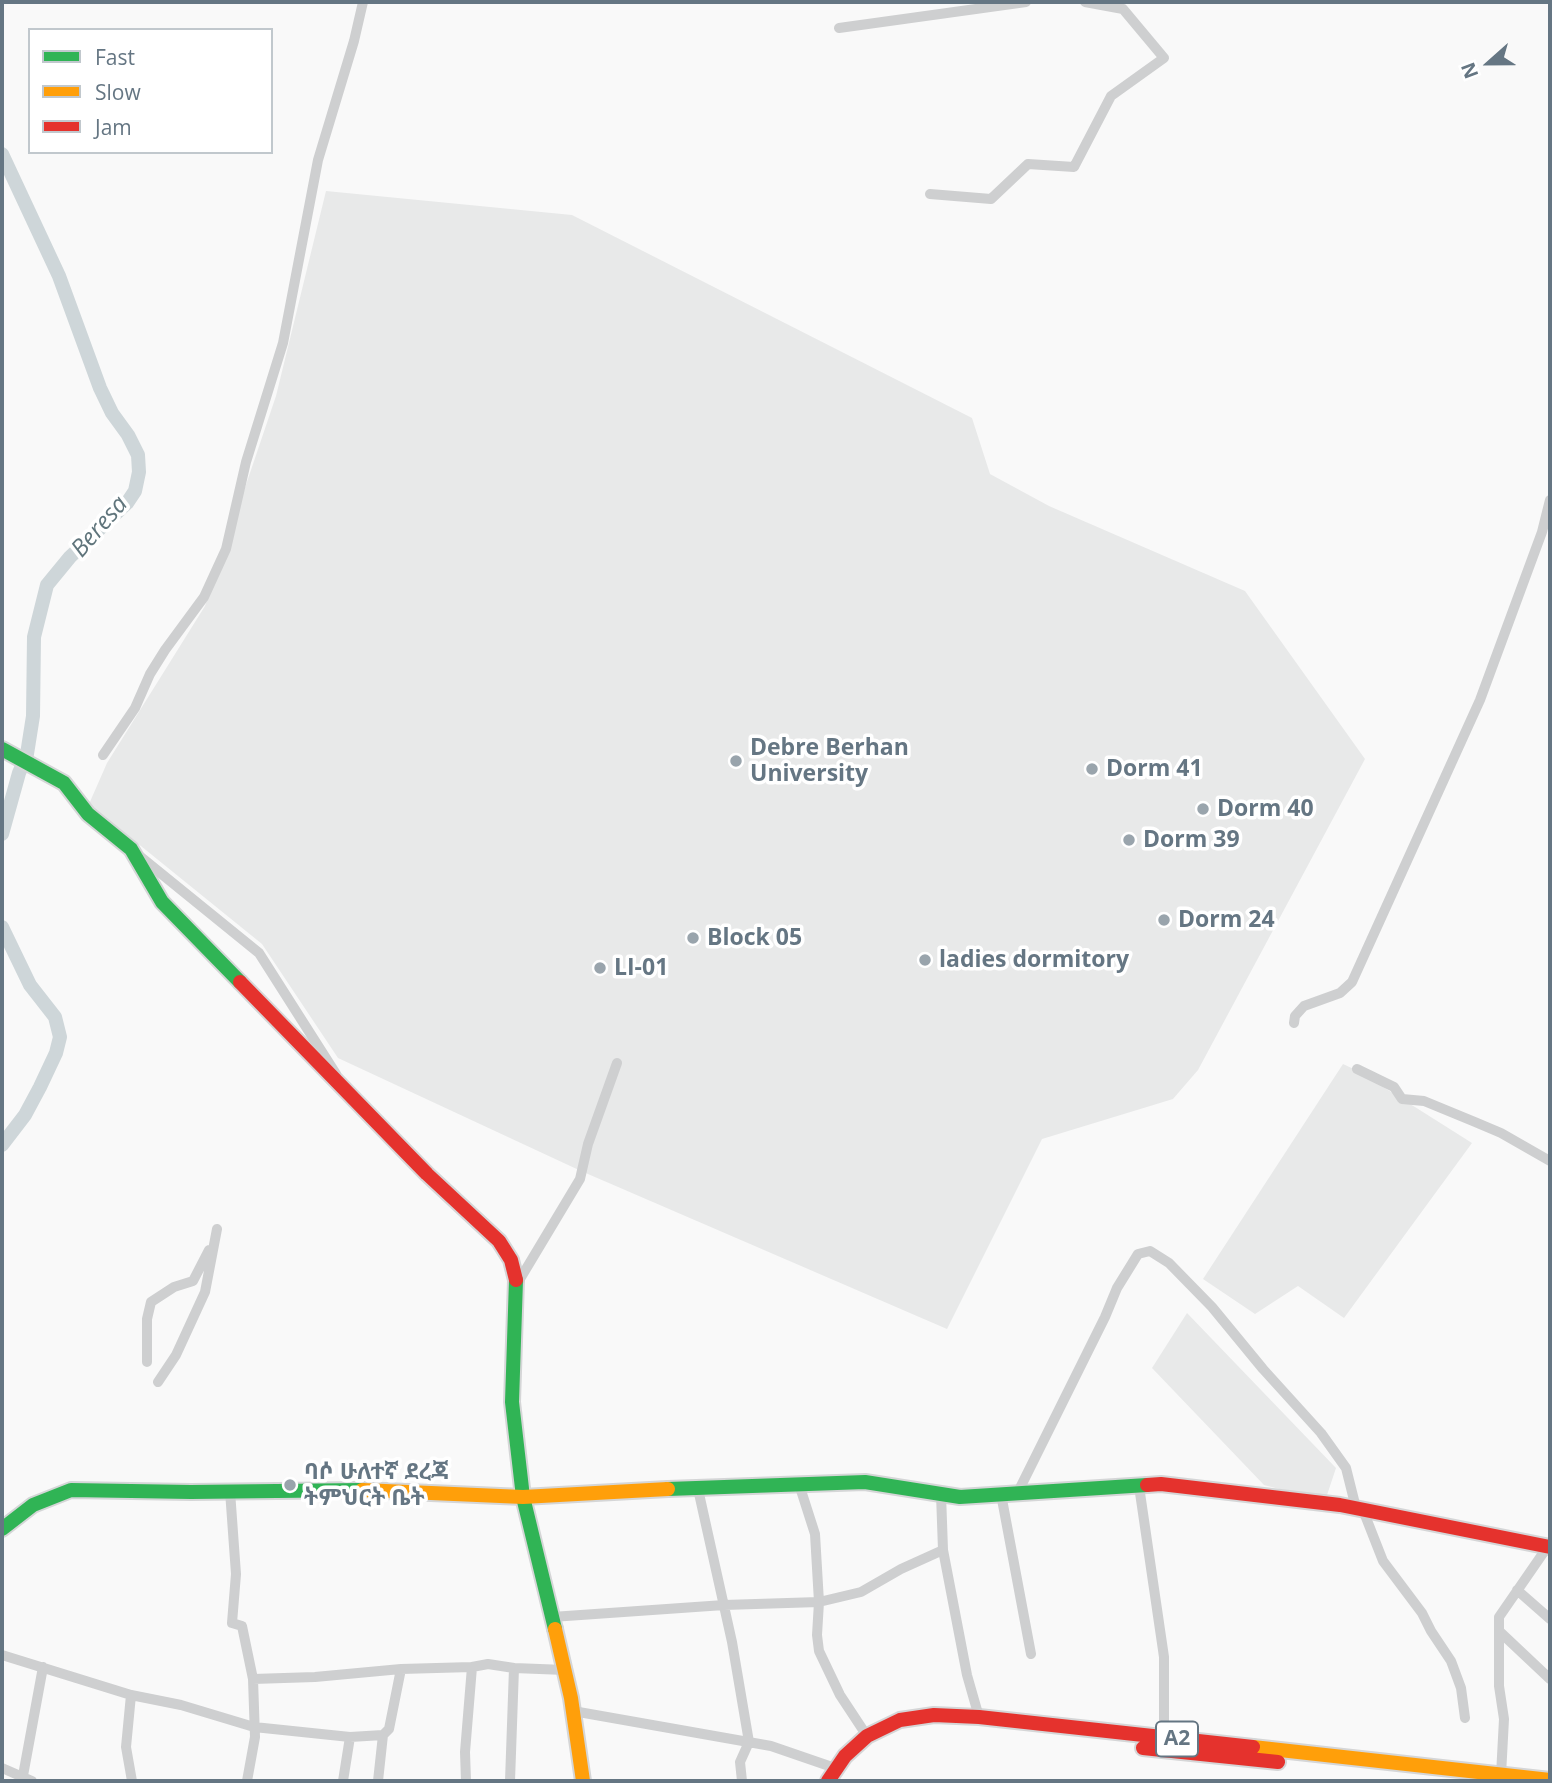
<!DOCTYPE html>
<meta charset="utf-8">
<style>
body{margin:0}
#map{position:relative;width:1552px;height:1783px;overflow:hidden;background:#f9f9f9;font-family:"Open Sans",sans-serif}
canvas{display:block}
.frame{position:absolute;inset:0;border:4px solid #657683;pointer-events:none}
.legend{position:absolute;left:28px;top:28px;width:245px;height:126px;box-sizing:border-box;background:#fff;border:2px solid #c1c8cd;margin:0;padding:9px 12px;list-style:none;font-size:21px;color:#657683}
.legend li{display:flex;align-items:center;gap:14px;height:35px}
.legend b{width:35px;border:2px solid #c1c8cd}
.north{position:absolute;left:1454px;top:28px;width:70px;height:70px;-webkit-text-stroke:5px #fff;paint-order:stroke;rotate:249deg;font-size:19px;font-weight:700;line-height:28px;text-align:center;color:#657683}
.north::after{content:'';display:block;margin:auto;width:24px;height:32px;background:#657683;clip-path:polygon(50% 0,100% 100%,50% 72%,0 100%)}
</style>
<div id="map">
<canvas width="1552" height="1783"></canvas>
<div class="frame"></div>
<ul class="legend">
<li><b style="height:9px;background:#30b455"></b>Fast</li>
<li><b style="height:9px;background:#ff9f0a"></b>Slow</li>
<li><b style="height:9px;background:#e5322d"></b>Jam</li>
</ul>
<div class="north">N</div>
</div>
<script>
const c = document.querySelector('canvas').getContext('2d');
c.lineJoin = 'round';
function fill(path, color) { c.fillStyle = color; c.fill(path, 'evenodd'); }
const poly = rows => new Path2D(rows.map(r => 'M' + r).join(''));
function stroke(path, color, width, dash) { c.strokeStyle = color; c.lineWidth = width; c.lineCap = dash ? 'butt' : 'round'; c.setLineDash(dash || []); c.stroke(path); }
function label(font, color, halo, rows, align = 'center') {
  c.font = font + ' "Open Sans","Noto Sans Ethiopic",sans-serif'; c.lineWidth = 7; c.setLineDash([]); c.textBaseline = 'middle'; c.strokeStyle = halo; c.fillStyle = color; for (const [text, x, y, turn = 0] of rows) {
    c.save(); c.translate(x, y); c.rotate((+turn || 0) * Math.PI / 180); c.textAlign = isNaN(turn) ? turn : align; if (halo) c.strokeText(text, 0, 0); c.fillText(text, 0, 0); c.restore();
  }
}
fill(poly([
 [326,191,572,215,972,418,990,474,1049,506,1245,591,1365,759,1198,1070,1173,1099,1042,1139,947,1329,581,1171,338,1058,262,944,89,804,107,763,205,606,276,396],
 [1343,1064,1358,1071,1472,1143,1344,1318,1298,1286,1255,1314,1203,1279],
 [1187,1313,1336,1468,1325,1501,1264,1485,1152,1368]
]), '#e8e9e9');
stroke(poly([
 [2,154,59,276,100,388,112,413,128,435,138,455,139,472,135,491,127,503,70,557,47,585,34,637,33,716,27,754,19,773,2,834],
 [2,927,30,985,55,1017,60,1037,56,1053,40,1087,25,1115,2,1145]
]), '#ced6d9', 14);
const fast = poly([
 [2,749,64,783,88,814,131,849,162,902,240,982],
 [516,1280,512,1402,523,1497,555,1629],
 [668,1489,865,1482,960,1497,1147,1485],
 [2,1529,33,1505,71,1490,191,1492,362,1490]
]);
const slow = poly([
 [362,1490,523,1497,668,1489],
 [555,1629,571,1698,583,1781],
 [1253,1747,1550,1780]
]);
const jam = poly([
 [240,982,427,1174,499,1241,511,1260,516,1280],
 [1147,1485,1161,1484,1340,1505,1550,1547],
 [1143,1748,1278,1762],
 [828,1781,845,1756,867,1736,900,1720,934,1715,979,1717,1253,1747]
]);
stroke(fast, '#d5d6d7', 18);
stroke(slow, '#d5d6d7', 18);
stroke(jam, '#d5d6d7', 18);
stroke(poly([
 [839,28,1026,2],
 [930,194,991,199,1028,164,1074,167,1111,96,1164,58,1123,9,1085,2],
 [103,755,135,708,150,674,165,650,204,597,226,549,246,462,283,343,318,160,354,41,363,2],
 [137,854,259,953,336,1074],
 [1294,1023,1295,1016,1304,1006,1340,993,1352,982,1480,700,1542,532,1550,500],
 [1357,1069,1394,1087,1402,1099,1424,1101,1475,1122,1501,1133,1550,1161],
 [517,1284,580,1179,588,1144,617,1063],
 [147,1362,147,1319,151,1302,174,1287,193,1281,209,1250],
 [158,1382,176,1355,205,1292,217,1229],
 [799,1484,815,1534,819,1602,817,1635,819,1651,840,1695,867,1736],
 [1139,1486,1164,1657,1164,1738],
 [698,1489,732,1642,749,1742,740,1762,742,1781],
 [230,1491,236,1574,232,1623,242,1626,253,1679,255,1737,247,1781],
 [941,1494,943,1550,967,1675,979,1717],
 [1001,1494,1031,1654],
 [1017,1494,1105,1317,1117,1288,1138,1254,1150,1251,1169,1263,1212,1307,1263,1369,1321,1433,1346,1468,1356,1508],
 [1363,1510,1383,1561,1422,1613,1431,1631,1451,1661,1461,1688,1465,1718],
 [1517,1590,1550,1619],
 [552,1617,724,1605,819,1602,861,1592,901,1569,943,1550],
 [1499,1631,1550,1679],
 [2,1655,131,1695,181,1705,254,1727,350,1737,383,1735,389,1729,401,1669],
 [253,1679,315,1677,401,1669,472,1667],
 [131,1695,126,1747,132,1781],
 [573,1711,771,1746,835,1768],
 [2,1768,32,1781],
 [1501,1775,1504,1719,1499,1686,1499,1617,1548,1546],
 [22,1781,43,1667],
 [343,1781,350,1737],
 [378,1781,383,1735],
 [466,1781,465,1752,472,1667,488,1664,514,1668],
 [510,1781,514,1668,565,1670]
]), '#cecfd0', 10);
stroke(fast, '#30b455', 14);
stroke(slow, '#ff9f0a', 14);
stroke(jam, '#e5322d', 14);
for (const [x, y, r, color] of [
 [736,761,7,"#99a4ac"],
 [1092,769,7,"#99a4ac"],
 [1203,809,7,"#99a4ac"],
 [1129,840,7,"#99a4ac"],
 [1164,920,7,"#99a4ac"],
 [693,938,7,"#99a4ac"],
 [925,960,7,"#99a4ac"],
 [600,968,7,"#99a4ac"],
 [290,1485,7,"#99a4ac"]
]) { const dot = new Path2D(); dot.arc(x, y, r, 0, 2 * Math.PI); c.fillStyle = color; c.fill(dot); stroke(dot, '#fff', 2.5); }
for (const [x, y, w] of [
 [1177,1739,42]
]) { const box = new Path2D(); box.roundRect(x - w / 2, y - 17.5, w, 35, 5); c.fillStyle = '#fff'; c.fill(box); stroke(box, '#657683', 2); }
label('bold 21px', '#657683', null, [
 ["A2",1177,1739]
]);
label('bold 23px', '#657683', '#fff', [
 ["Debre Berhan",750,748],
 ["University",750,774],
 ["Dorm 41",1106,769],
 ["Dorm 40",1217,809],
 ["Dorm 39",1143,840],
 ["Dorm 24",1178,920],
 ["Block 05",707,938],
 ["ladies dormitory",939,960],
 ["LI-01",614,968],
 ["ባሶ ሁለተኛ ደረጃ",304,1472],
 ["ትምህርት ቤት",304,1498]
], 'left');
label('italic 24px', '#60757c', '#fff', [
 ["Beresa",100,527,-49]
]);
</script>
